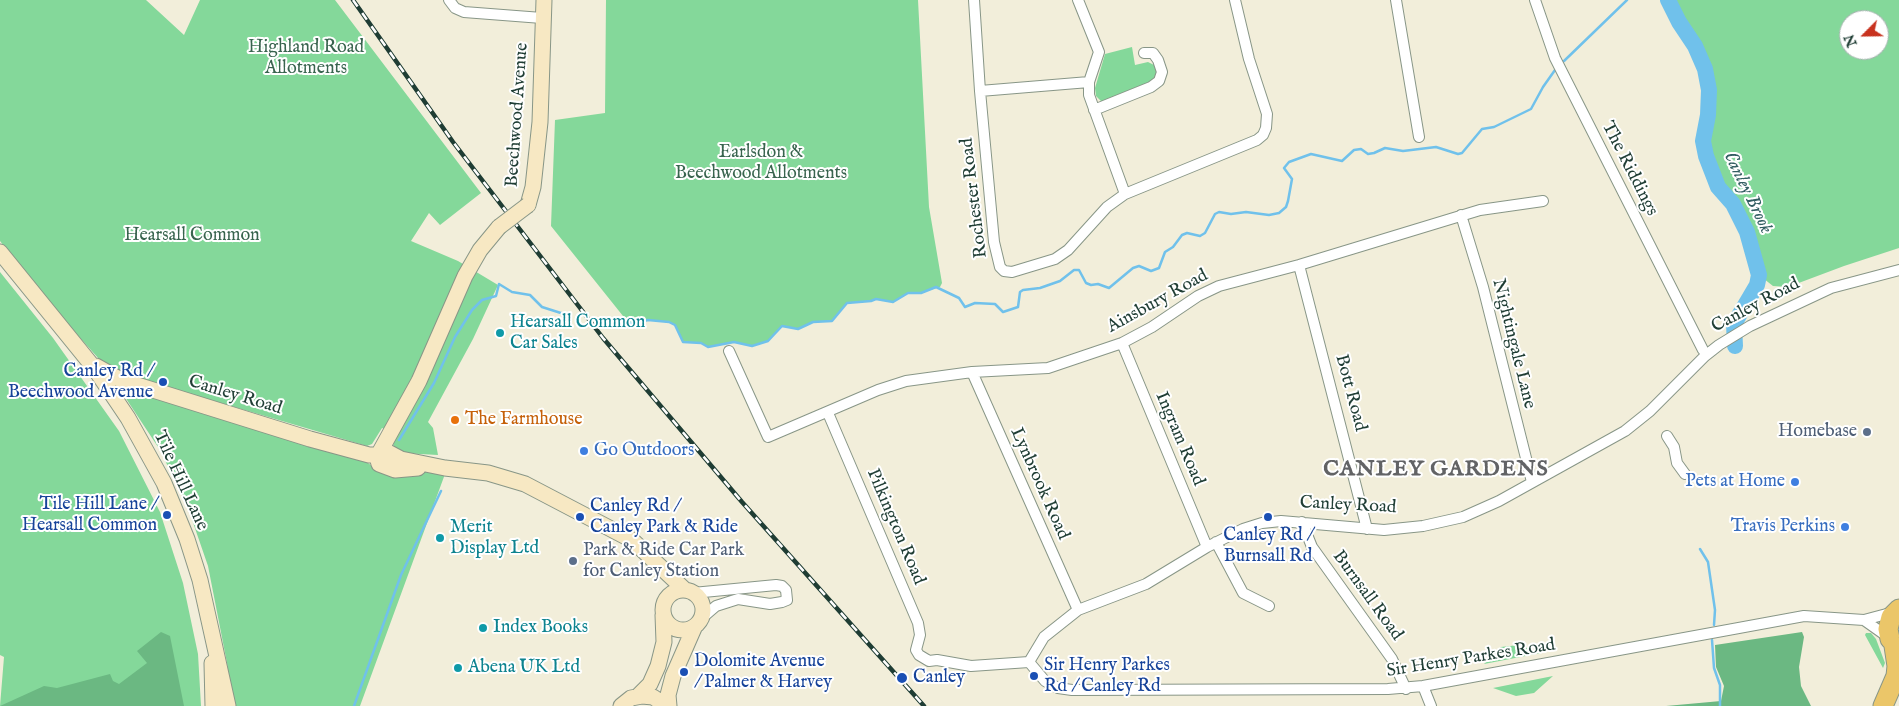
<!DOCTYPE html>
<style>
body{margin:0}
#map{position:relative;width:1899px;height:706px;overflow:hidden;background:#f2eeda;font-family:"IM FELL English",serif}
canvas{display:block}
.north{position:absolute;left:1839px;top:10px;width:50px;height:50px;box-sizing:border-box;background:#fff;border:1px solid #a5b1ae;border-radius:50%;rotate:247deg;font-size:14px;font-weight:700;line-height:20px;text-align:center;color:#1f3d34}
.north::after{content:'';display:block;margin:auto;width:18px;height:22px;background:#c8321e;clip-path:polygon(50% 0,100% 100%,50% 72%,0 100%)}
</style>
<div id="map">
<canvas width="1899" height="706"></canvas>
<div class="north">N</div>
</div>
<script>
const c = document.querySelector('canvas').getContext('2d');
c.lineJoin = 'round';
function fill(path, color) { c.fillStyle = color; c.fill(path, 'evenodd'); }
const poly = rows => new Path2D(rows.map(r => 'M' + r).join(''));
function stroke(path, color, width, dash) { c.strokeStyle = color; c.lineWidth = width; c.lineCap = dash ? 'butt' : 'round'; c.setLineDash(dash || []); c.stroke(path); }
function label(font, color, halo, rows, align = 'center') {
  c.font = font + ' "IM FELL English",serif'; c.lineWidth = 4; c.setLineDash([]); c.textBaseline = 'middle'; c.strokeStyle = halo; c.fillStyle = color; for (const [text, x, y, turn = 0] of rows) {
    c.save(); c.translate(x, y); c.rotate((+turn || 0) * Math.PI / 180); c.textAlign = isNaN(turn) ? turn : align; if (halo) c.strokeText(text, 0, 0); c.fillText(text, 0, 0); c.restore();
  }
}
fill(poly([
 [0,0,146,0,184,35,200,0,335,0,481,193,440,225,429,213,411,241,458,261,498,285,473,339,428,422,433,428,438,455,402,453,394,450,393,441,395,434,382,428,372,444,367,446,119,373,99,359,47,301,0,241],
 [606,0,918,0,929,207,942,283,940,287,921,293,908,293,893,302,876,299,871,301,847,303,832,321,813,322,798,329,782,326,768,341,752,346,734,342,708,347,701,343,683,342,677,328,672,323,648,320,633,324,627,321,551,226,555,120,605,113],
 [1668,0,1899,0,1899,248,1844,266,1788,287,1773,286,1759,275,1747,232,1733,204,1718,187,1706,156,1703,141,1708,115,1709,90,1705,69,1695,46,1679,22],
 [1849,20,1879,20,1879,50,1849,50],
 [1132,47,1135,65,1148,62,1156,66,1158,72,1156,80,1102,102,1096,96,1095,88,1105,54],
 [0,272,53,338,119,431,160,512,183,583,198,654,201,706,0,706,4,657,0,655],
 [119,388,126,388,365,461,378,470,437,472,445,474,360,706,232,706,227,663,208,566,188,508,160,450],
 [1866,633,1871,633,1876,639,1885,663,1883,668,1865,635],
 [1519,645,1541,653,1484,664,1501,647],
 [1553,676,1534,693,1516,696,1493,688]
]), '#84d89a');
fill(poly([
 [161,632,170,636,184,706,0,706,44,686,57,688,110,674,113,681,119,684,147,663,137,651],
 [1802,632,1804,637,1799,667,1801,686,1811,706,1666,706,1721,701,1724,686,1716,667,1715,645]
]), '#6bb882');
stroke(poly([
 [1564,61,1627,0],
 [609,322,620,323,623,321,633,324,648,320,669,322,675,325,683,342,701,343,708,347,734,342,752,346,768,341,782,326,798,329,813,322,832,321,847,303,871,301,876,299,893,302,908,293,921,293,936,287,959,298,965,307,975,303,995,304,1003,312,1018,307,1020,292,1023,290,1040,288,1060,281,1074,270,1079,270,1086,283,1091,285,1098,284,1109,288,1133,268,1139,266,1151,271,1159,268,1165,252,1173,247,1182,235,1187,233,1200,236,1205,233,1215,214,1219,212,1231,214,1246,212,1269,215,1279,213,1286,207,1288,201,1292,179,1284,168,1289,162,1311,154,1342,161,1354,150,1361,149,1368,154,1374,153,1385,148,1403,151,1436,147,1458,154,1462,153,1482,129,1494,127,1531,109,1543,87,1555,70],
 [399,440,434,383,455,337,472,310,482,300,496,296,499,284,512,292,530,295,542,307,564,314],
 [1700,549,1708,562,1715,610,1714,625],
 [1712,640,1714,668,1720,685,1720,706],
 [354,706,401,575,441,491]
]), '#70c1eb', 2.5);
stroke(poly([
 [1668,0,1679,22,1695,46,1705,69,1709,90,1708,115,1703,141,1706,156,1718,187,1733,204,1747,232,1759,275,1757,285,1734,324,1735,346]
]), '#70c1eb', 16);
const street = poly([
 [449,0,455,8,464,12,542,18],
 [974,0,980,91,994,242,1000,267,1004,271,1012,272,1055,259,1068,250,1107,207,1125,194,1257,140,1263,135,1266,128,1267,114,1249,59,1235,0],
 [1078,0,1099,52,1089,82,1089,95,1125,194],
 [1396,0,1419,137],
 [1535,0,1555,58,1703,350],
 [980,91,1089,82],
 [1094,110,1151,87,1159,81,1162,72,1158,60,1153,53,1144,53],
 [1461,215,1483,287,1532,482],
 [1299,265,1367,529],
 [1122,343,1207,547],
 [729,351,768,437,878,390,906,381,972,372,1048,368,1122,343,1152,327,1198,296,1219,286,1299,265,1480,210,1543,201],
 [972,372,1078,610],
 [828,413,918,623,920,635,916,650,919,655,929,661,937,660,971,666,1029,662],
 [1667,436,1674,447,1677,463,1685,474],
 [1302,522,1312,547,1392,659,1406,689],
 [1216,542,1243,593,1269,606],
 [693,593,776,585,782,586,786,590,787,600,782,602,770,604,738,599,716,606,702,618],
 [1864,620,1894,612],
 [1029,662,1044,637,1078,610,1146,584,1207,547,1243,529,1262,523,1281,521,1384,530,1423,526,1463,517,1499,501,1625,431,1650,411,1705,356,1719,345,1750,326,1831,288,1899,270],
 [1029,662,1045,681,1058,688,1072,690,1388,689,1423,686,1804,616,1864,620,1888,637],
 [1423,686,1431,706]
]);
const secondary = poly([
 [528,205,533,187,540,122,544,0],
 [0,252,95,369,128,418,164,483,187,539,200,580,228,706],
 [96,366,121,380,310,439,369,455,377,455],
 [380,452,386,451,401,459,445,468,488,473,525,484,632,540,685,590],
 [418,468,395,470,379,464,377,457,419,381,465,276,480,250,499,227],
 '663 610a20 20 0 1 1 40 0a20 20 0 1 1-40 0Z',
 [212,663,213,706],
 [637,697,650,684,658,666,664,642,663,615],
 [621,706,631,698,642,696,653,697,666,706],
 [669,706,668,695,673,676,694,628]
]);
const highway = poly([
 [1899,609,1891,617,1888,629,1890,639,1899,649],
 [1883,706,1896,676,1897,666,1894,646]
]);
stroke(street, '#889687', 12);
stroke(secondary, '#889687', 17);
stroke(highway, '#889687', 21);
stroke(street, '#fff', 10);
stroke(secondary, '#f7e8c3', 15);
stroke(highway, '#ebc669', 19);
const rail = poly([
 [353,0,453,142,603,338,742,502,924,706]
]);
stroke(rail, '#1f3d34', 4.5);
stroke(rail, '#fff', 2.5, [8]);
const secondaryBridge = poly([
 [499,227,528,205]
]);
stroke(secondaryBridge, '#889687', 17, []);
stroke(secondaryBridge, '#f7e8c3', 15);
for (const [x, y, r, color] of [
 [500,333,5,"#0f9aa8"],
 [163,382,5,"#1a4fb4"],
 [455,420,5,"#e8710a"],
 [1867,432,5,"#5c6f8a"],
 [584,451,5,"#3f7fe0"],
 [1795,482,5,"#3f7fe0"],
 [167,515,5,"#1a4fb4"],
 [580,517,5,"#1a4fb4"],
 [1268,517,5,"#1a4fb4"],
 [1845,527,5,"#3f7fe0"],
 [440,538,5,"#0f9aa8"],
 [573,561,5,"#5c6f8a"],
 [483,628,5,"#0f9aa8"],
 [458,668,5,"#0f9aa8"],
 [684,672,5,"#1a4fb4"],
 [1034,676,5,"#1a4fb4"],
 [902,678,6,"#1a4fb4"]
]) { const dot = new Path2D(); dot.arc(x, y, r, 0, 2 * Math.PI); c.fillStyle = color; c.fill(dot); stroke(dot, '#fff', 2); }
label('18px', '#38644e', '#fff', [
 ["Highland Road",306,48],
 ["Allotments",306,69],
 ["Earlsdon &",761,153],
 ["Beechwood Allotments",761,174],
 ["Hearsall Common",192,236]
]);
label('18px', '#1f3d34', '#fff', [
 ["Beechwood Avenue",518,115,-86],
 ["The Riddings",1629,169,63],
 ["Rochester Road",975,198,-97],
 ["Ainsbury Road",1158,302,-29],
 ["Canley Road",1756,306,-28],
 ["Nightingale Lane",1513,344,76],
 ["Bott Road",1350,393,75],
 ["Canley Road",235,396,17],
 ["Ingram Road",1179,439,67],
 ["Tile Hill Lane",180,481,65],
 ["Lynbrook Road",1039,484,66],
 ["Canley Road",1348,506,3],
 ["Pilkington Road",895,527,67],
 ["Burnsall Road",1367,596,54],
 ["Sir Henry Parkes Road",1471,659,-9]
]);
label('18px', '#0d838f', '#fff', [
 ["Hearsall Common",510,323],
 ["Car Sales",510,344],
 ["Merit",450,528],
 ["Display Ltd",450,549],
 ["Index Books",493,628],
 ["Abena UK Ltd",468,668]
], 'left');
label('18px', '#164399', '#fff', [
 ["Canley Rd /",153,372,"right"],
 ["Beechwood Avenue",153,393,"right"],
 ["Tile Hill Lane /",157,505,"right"],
 ["Hearsall Common",157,526,"right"],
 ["Canley Rd /",590,507],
 ["Canley Park & Ride",590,528],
 ["Canley Rd /",1268,536,"center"],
 ["Burnsall Rd",1268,557,"center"],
 ["Dolomite Avenue",694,662],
 ["/ Palmer & Harvey",694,683],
 ["Sir Henry Parkes",1044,666],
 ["Rd / Canley Rd",1044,687],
 ["Canley",913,678]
], 'left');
label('18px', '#c56008', '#fff', [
 ["The Farmhouse",465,420]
], 'left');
label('18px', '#4e5e75', '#fff', [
 ["Homebase",1857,432],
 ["Park & Ride Car Park",583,551,"left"],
 ["for Canley Station",583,572,"left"]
], 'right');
label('18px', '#366cbe', '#fff', [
 ["Go Outdoors",594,451,"left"],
 ["Pets at Home",1785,482],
 ["Travis Perkins",1835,527]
], 'right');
label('italic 19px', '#335e62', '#fff', [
 ["Canley Brook",1747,193,64]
]);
c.letterSpacing = '1px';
label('bold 22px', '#626365', '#fff', [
 ["CANLEY GARDENS",1436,470]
]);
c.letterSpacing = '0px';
</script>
